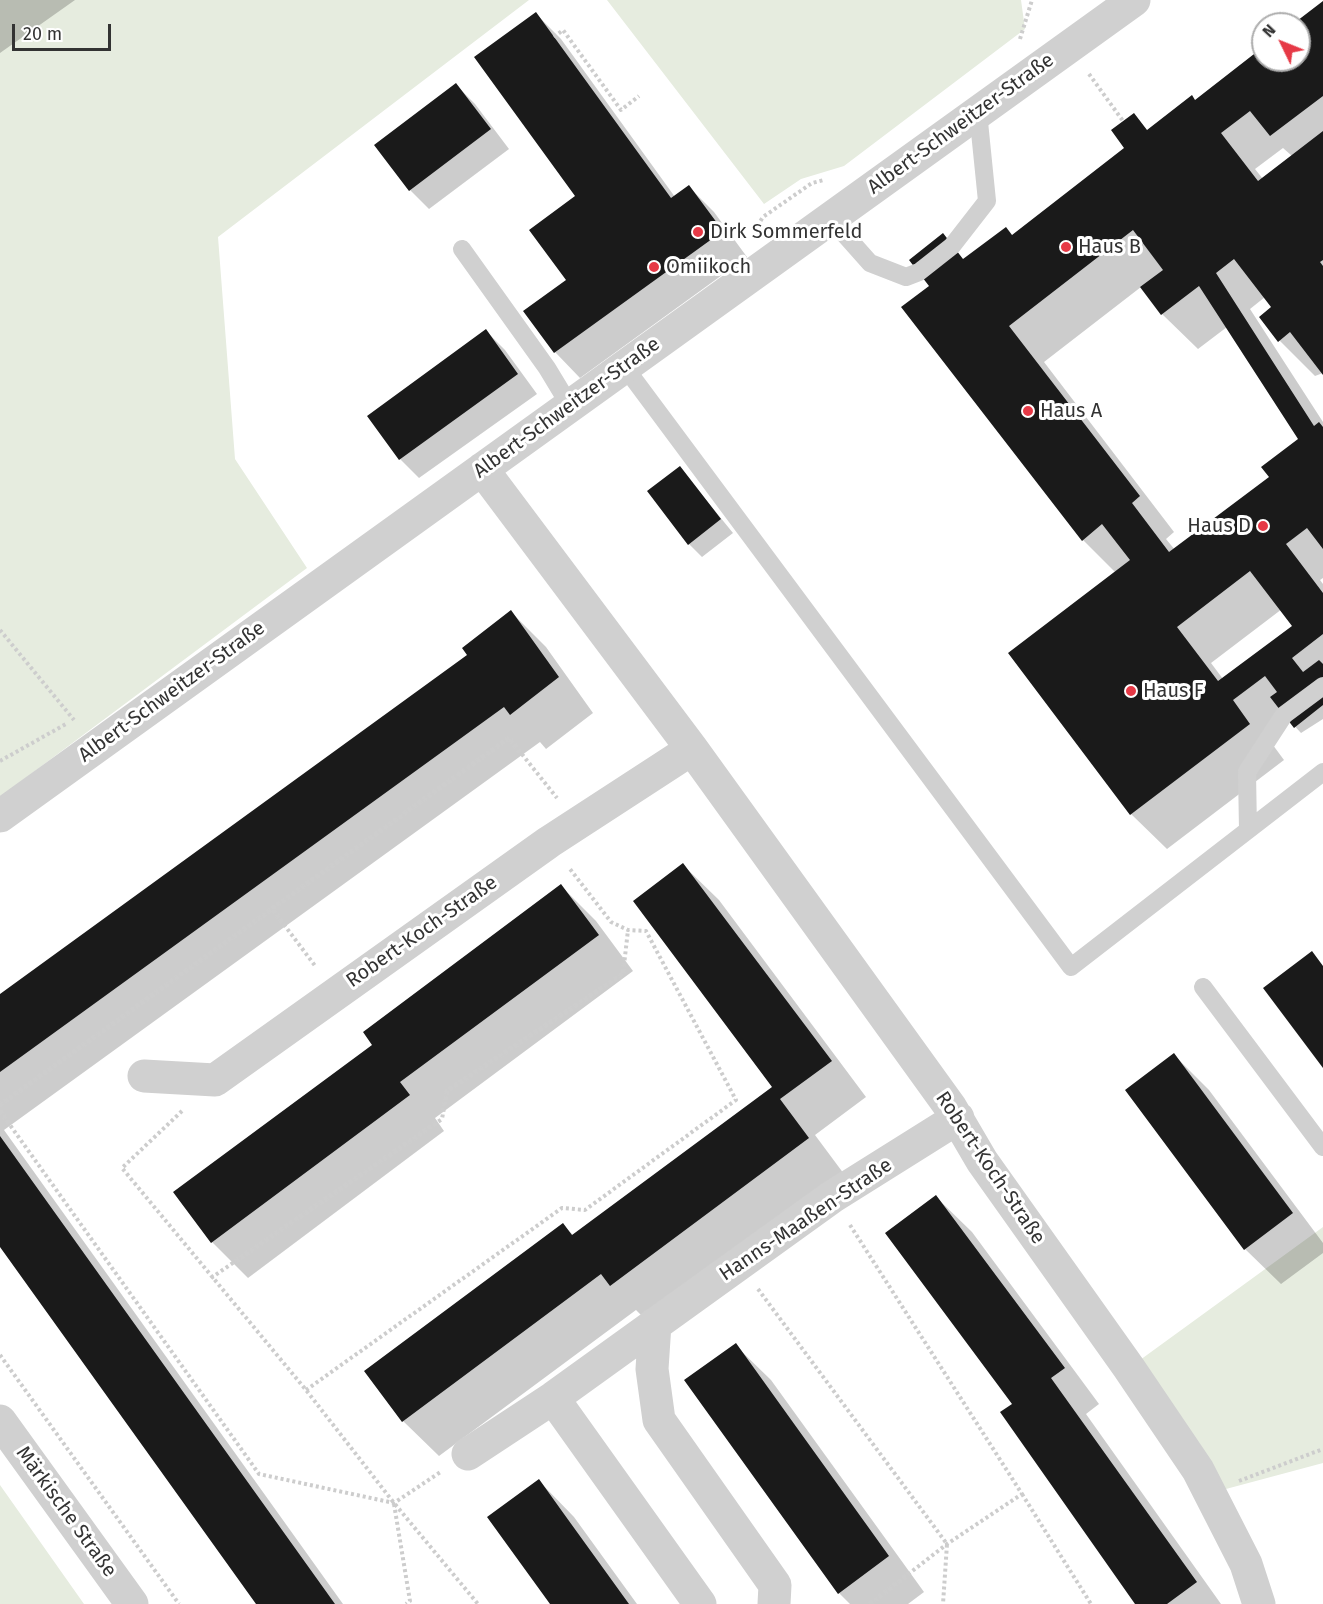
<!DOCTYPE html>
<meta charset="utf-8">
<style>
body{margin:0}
#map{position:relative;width:1323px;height:1604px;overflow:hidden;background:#fff;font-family:"Fira Sans",sans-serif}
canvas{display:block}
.north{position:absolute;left:1251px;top:12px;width:60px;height:60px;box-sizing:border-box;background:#fff;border:2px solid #adadad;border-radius:50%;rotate:313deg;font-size:16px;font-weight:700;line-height:24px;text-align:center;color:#333}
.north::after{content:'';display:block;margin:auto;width:21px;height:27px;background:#e63946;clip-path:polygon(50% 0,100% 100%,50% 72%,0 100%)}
.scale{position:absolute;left:12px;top:24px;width:99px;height:27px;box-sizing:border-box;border:3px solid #333;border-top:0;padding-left:8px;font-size:18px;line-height:21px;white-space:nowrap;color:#333;-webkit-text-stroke:4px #fff;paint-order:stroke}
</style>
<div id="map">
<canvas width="1323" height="1604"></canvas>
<div class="north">N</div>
<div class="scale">20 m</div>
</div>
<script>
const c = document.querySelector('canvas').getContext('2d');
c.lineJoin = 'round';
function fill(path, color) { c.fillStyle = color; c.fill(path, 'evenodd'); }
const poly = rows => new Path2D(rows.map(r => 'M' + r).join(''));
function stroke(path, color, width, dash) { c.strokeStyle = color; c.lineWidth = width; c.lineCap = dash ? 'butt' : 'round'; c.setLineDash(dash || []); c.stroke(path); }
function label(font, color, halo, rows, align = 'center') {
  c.font = font + ' "Fira Sans",sans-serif'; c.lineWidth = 6; c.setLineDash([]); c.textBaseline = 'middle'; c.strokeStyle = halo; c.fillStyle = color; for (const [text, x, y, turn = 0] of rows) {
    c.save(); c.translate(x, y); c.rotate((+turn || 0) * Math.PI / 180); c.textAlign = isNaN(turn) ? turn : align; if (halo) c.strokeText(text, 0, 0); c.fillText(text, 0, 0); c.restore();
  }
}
fill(poly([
 [0,0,529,0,218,237,235,459,307,568,0,797],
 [607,0,1021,0,1025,29,844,166,801,179,764,204],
 [1323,1227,1323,1463,1211,1493,1129,1368],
 [0,1485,84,1604,0,1604]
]), '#e6ecdf');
fill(poly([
 [0,0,75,0,0,53],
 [1323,3,1323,373,1315,376,1280,341,1261,317,1273,308,1265,297,1250,309,1323,422,1323,578,1320,580,1323,584,1323,719,1301,733,1289,720,1267,737,1284,760,1167,849,1131,814,1010,654,1116,573,1083,540,964,261,1013,236,1148,131,1196,101,1263,49,1263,60,1299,60,1299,24,1296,24],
 [1283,148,1292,156,1263,179,1255,169],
 [1141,287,1162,314,1198,349,1227,327,1300,439,1271,477,1175,550,1166,539,1174,532,1044,362],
 [1282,609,1294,626,1223,679,1211,663],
 [536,14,561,39,675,197,689,187,714,212,747,257,580,378,555,352,526,312,569,281,577,197],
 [456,85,475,104,509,149,429,209,410,190],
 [486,331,505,350,537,394,419,478,400,459],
 [680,468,733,533,702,557,689,544],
 [511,612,546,647,593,713,546,749,540,742,4,1130,343,1604,258,1604,0,1245,0,996,469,656],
 [683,865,719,900,866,1097,815,1135,844,1174,647,1321,636,1310,439,1456,403,1421,563,1225,574,1236,774,1087],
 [561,886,596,921,633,971,435,1118,444,1131,248,1278,212,1242,175,1193,375,1045],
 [1174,1055,1209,1090,1323,1243,1323,1253,1281,1284,1245,1249],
 [936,1197,972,1232,1099,1404,1086,1414,1221,1604,1137,1604,1014,1404],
 [735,1345,771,1380,924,1592,908,1604,850,1604,839,1593],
 [539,1481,574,1517,637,1604,552,1604]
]), '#0003');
fill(poly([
 [1323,1,1323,96,1270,136,1250,111,1221,133,1258,181,1323,131,1323,260,1320,262,1323,266,1323,375,1290,332,1278,342,1259,317,1271,307,1234,259,1216,273,1314,426,1319,422,1323,427,1323,549,1307,528,1286,544,1323,593,1323,634,1292,658,1303,672,1319,660,1323,664,1323,705,1294,728,1270,697,1277,692,1265,676,1233,700,1250,724,1130,815,1008,653,1130,560,1102,524,1082,541,901,307,929,286,909,260,943,233,963,259,1006,227,1012,235,1124,148,1111,130,1134,113,1147,130,1192,95,1195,100,1263,47,1263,60,1299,60,1299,24,1293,24],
 [1133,230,1163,270,1140,287,1161,315,1199,286,1298,439,1261,467,1269,477,1169,552,1132,503,1140,496,1009,326],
 [1250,571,1292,626,1218,681,1177,627],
 [536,12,671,198,689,185,723,231,554,353,523,311,566,280,529,230,575,196,474,57],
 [456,83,491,129,409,191,374,145],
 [486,329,518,374,399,460,367,416],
 [680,466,721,519,688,545,647,491],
 [511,610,559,677,510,715,504,707,0,1072,0,994,467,655,462,648],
 [683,863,832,1061,780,1099,809,1138,610,1286,601,1274,402,1422,364,1371,563,1223,572,1235,772,1087,633,901],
 [561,884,599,935,400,1082,410,1095,211,1243,173,1192,372,1045,363,1032],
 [1312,951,1323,966,1323,1068,1263,988],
 [1174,1053,1293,1213,1244,1250,1125,1090],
 [0,1136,335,1604,256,1604,0,1247],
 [936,1195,1065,1368,1051,1378,1197,1582,1167,1604,1135,1604,1000,1412,1012,1404,885,1233],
 [736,1343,889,1556,838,1594,684,1380],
 [539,1479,564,1514,629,1604,550,1604,487,1517]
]), '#1a1a1a');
stroke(poly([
 [554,37,563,30,621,110,639,96],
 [1020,39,1032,0],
 [1089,74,1123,121],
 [754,231,763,217,812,183,824,180],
 [0,630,74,720],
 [0,761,66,724],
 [273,910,316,967],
 [0,1105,509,738,557,798],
 [0,1111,259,1474,394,1503,442,1471],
 [182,1111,122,1168,306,1390,394,1503,478,1604],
 [850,1225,1022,1494,947,1544,870,1604],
 [211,1278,442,1119,447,1091,623,974,628,930],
 [758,1289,947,1544,943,1604],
 [0,1355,179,1604],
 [306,1390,562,1208,585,1210,736,1100,646,931,628,930,611,922,570,869],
 [1239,1481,1323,1449],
 [1022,1494,1091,1604],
 [394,1504,410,1601,406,1604]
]), '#cdcdcd', 4, [3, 3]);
stroke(poly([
 [830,218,870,263,906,277,919,272,952,246,987,201,978,112],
 [462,249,547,368,570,406],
 [624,366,1071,967,1323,772],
 [1248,830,1247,772,1284,715,1323,686],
 [1203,987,1323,1147]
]), '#d0d0d0', 18);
stroke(poly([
 [482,469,692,749,951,1108,982,1161,1129,1368,1198,1470,1246,1564,1259,1604],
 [0,816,1134,0],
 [144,1076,215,1080,549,842,692,749],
 [655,1324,652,1369,659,1420,775,1585,774,1604],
 [553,1398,700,1604],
 [0,1421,132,1604],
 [468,1454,553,1398,832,1197,958,1118]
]), '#d0d0d0', 33);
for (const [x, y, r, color] of [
 [698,232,6,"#e63946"],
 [1066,247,6,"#e63946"],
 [654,267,6,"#e63946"],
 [1028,411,6,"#e63946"],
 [1263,526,6,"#e63946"],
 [1131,691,6,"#e63946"]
]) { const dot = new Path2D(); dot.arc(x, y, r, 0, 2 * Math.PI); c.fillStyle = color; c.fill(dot); stroke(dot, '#fff', 2); }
label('20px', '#333', '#fff', [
 ["Albert-Schweitzer-Straße",961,124,-36],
 ["Albert-Schweitzer-Straße",567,408,-36],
 ["Albert-Schweitzer-Straße",172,692,-36],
 ["Robert-Koch-Straße",422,932,-35],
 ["Robert-Koch-Straße",990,1168,56],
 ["Hanns-Maaßen-Straße",806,1220,-34],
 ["Märkische Straße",66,1512,54]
]);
label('20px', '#333', '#fff', [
 ["Dirk Sommerfeld",710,232],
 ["Haus B",1078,247],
 ["Omiikoch",666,267],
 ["Haus A",1040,411],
 ["Haus D",1251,526,"right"],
 ["Haus F",1143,691]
], 'left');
</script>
